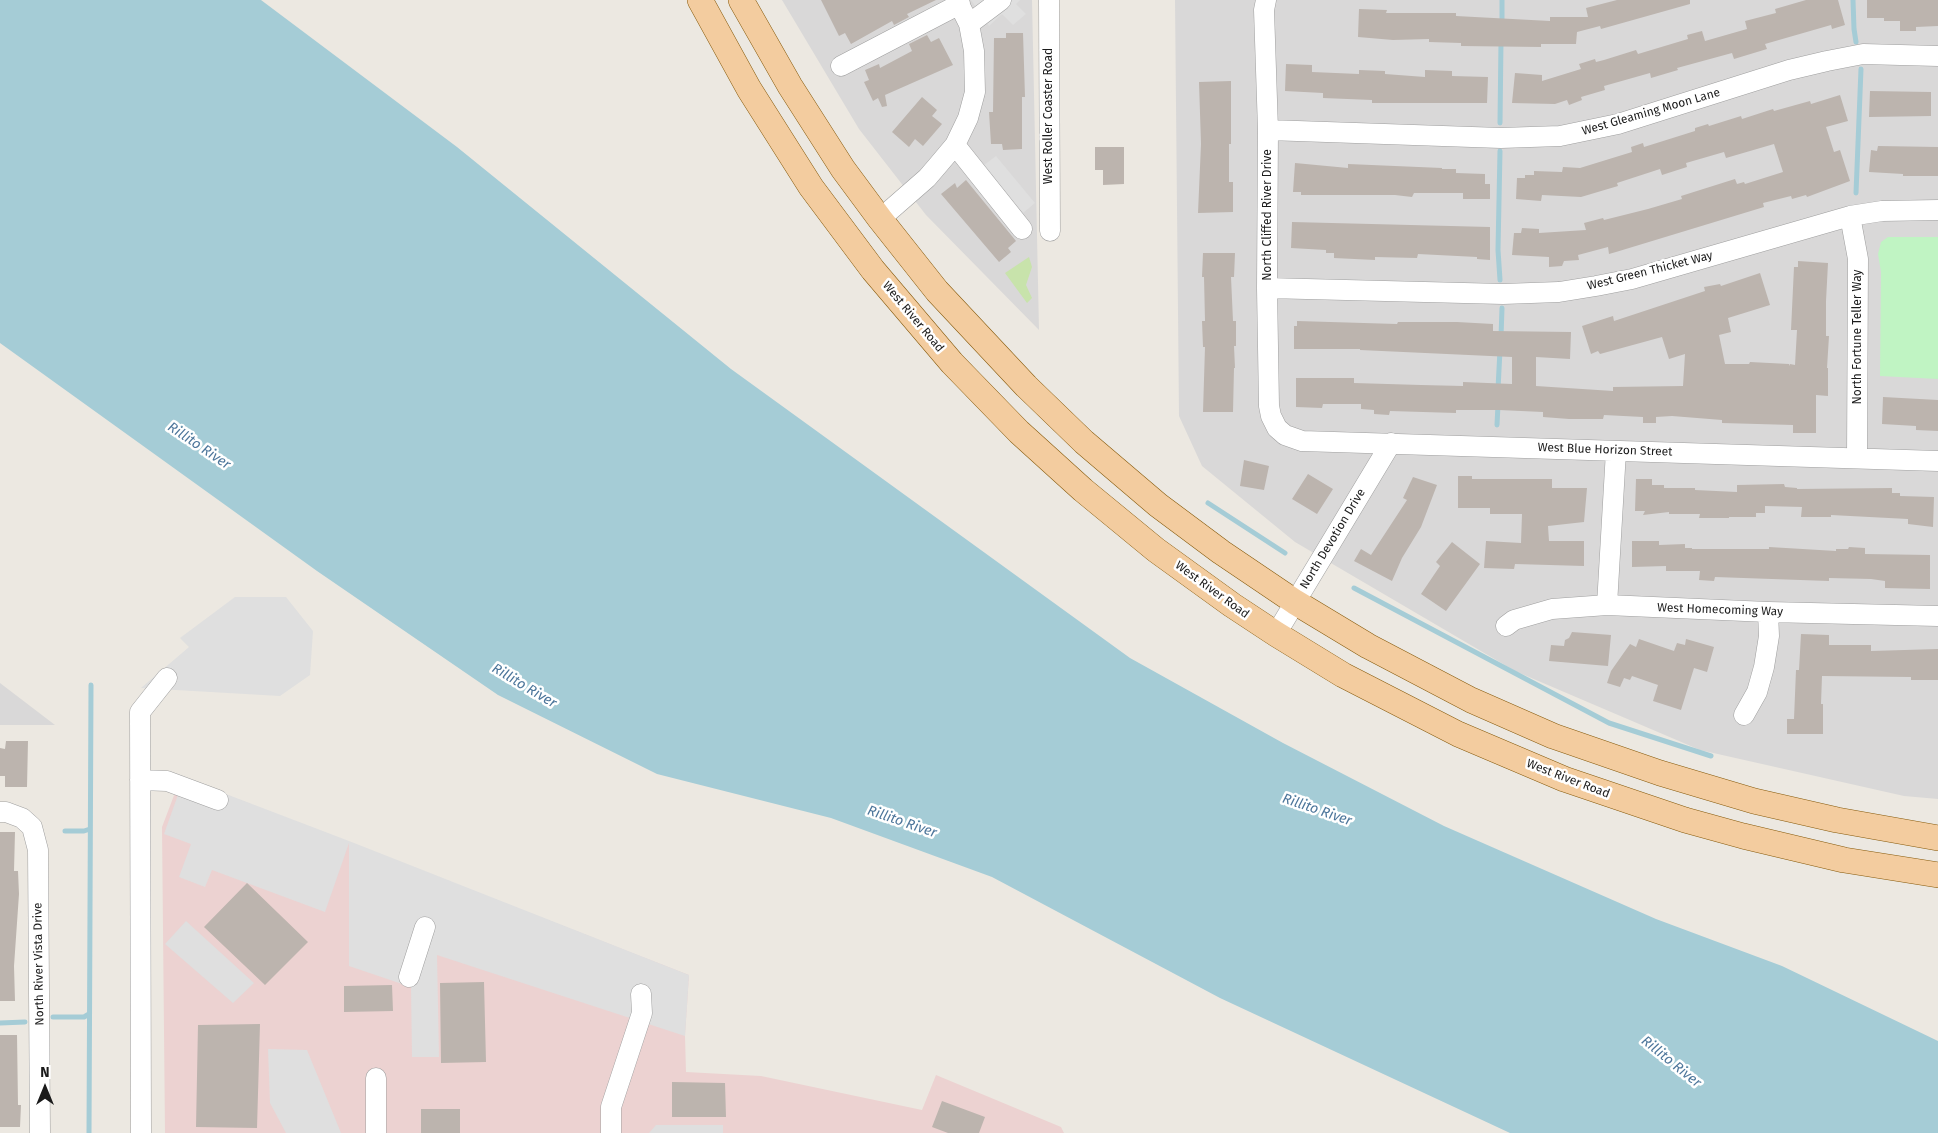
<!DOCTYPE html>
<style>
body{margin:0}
#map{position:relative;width:1938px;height:1133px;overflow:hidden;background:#ece8e1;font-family:"Fira Sans",sans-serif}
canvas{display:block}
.north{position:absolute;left:20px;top:1063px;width:50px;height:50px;-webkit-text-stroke:4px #fff;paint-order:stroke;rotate:0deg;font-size:14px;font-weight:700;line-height:20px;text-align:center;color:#1b1b1b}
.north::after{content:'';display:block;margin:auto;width:18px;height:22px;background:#1b1b1b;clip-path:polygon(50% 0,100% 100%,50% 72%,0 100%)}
</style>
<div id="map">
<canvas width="1938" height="1133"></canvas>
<div class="north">N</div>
</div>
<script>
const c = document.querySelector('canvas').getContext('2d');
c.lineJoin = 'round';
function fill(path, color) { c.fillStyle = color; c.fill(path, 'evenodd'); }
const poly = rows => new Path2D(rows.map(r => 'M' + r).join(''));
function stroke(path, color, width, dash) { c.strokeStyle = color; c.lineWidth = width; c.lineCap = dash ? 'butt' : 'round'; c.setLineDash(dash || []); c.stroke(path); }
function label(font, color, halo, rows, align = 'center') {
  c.font = font + ' "Fira Sans",sans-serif'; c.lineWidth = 5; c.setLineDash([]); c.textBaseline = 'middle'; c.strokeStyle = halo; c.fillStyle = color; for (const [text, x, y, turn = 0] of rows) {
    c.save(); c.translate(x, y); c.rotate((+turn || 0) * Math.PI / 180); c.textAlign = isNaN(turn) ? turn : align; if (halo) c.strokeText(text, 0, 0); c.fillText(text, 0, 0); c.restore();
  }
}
fill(poly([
 [782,0,1032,0,1039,330,926,215,859,129],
 [1175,0,1938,0,1938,799,1904,796,1700,750,1515,671,1295,542,1202,466,1179,416],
 [0,683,55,725,0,725]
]), '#d9d8d8');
fill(poly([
 [181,777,689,975,685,1036,686,1072,761,1076,922,1110,936,1075,1061,1127,1064,1133,165,1133,162,827]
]), '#ecd2d1');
fill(poly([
 [1029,257,1032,267,1026,285,1032,298,1027,303,1005,273]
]), '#c8e3ab');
fill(poly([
 [1888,237,1938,237,1938,379,1880,376,1881,272,1878,254,1881,242]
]), '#c0f4c3');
fill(poly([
 [971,0,1020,0,1016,4,1026,14,1013,25,1002,14,989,26],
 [996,156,1035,203,1023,213,984,165],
 [235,597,286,597,313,631,310,675,280,696,141,688,189,647,180,638],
 [184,778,349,841,689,975,685,1036,437,955,439,1057,412,1057,411,987,349,966,349,843,325,912,212,870,205,887,179,877,191,844,164,834],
 [186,921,254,983,233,1003,165,944],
 [268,1049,307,1050,341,1133,286,1133,270,1103],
 [656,1125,723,1125,723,1133,649,1133]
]), '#dfdfdf');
fill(poly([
 [0,0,261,0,457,147,731,369,1130,658,1283,743,1444,826,1656,919,1782,966,1938,1041,1938,1133,1510,1133,1220,998,992,877,831,818,657,774,498,695,317,571,0,343]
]), '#a5ccd6');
stroke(poly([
 [1853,0,1854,29,1856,42],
 [1502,23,1502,0],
 [1500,123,1501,41],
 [1500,151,1498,250,1500,280],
 [1856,193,1861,69],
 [1501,337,1502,308],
 [1498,389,1500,350],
 [1497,425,1498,405],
 [1208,503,1285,553],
 [1354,588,1609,723,1711,756],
 [65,831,84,831,90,829],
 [53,1017,84,1017,89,1014],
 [0,1023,25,1022],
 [89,1133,91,685]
]), '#a5ccd6', 5);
fill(poly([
 [821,0,936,0,907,14,909,17,894,25,892,21,851,44,845,33,839,36],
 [1617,0,1690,0,1690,4,1601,29,1600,26,1577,32,1576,44,1541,44,1541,47,1461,46,1461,43,1429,42,1429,39,1393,40,1358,37,1359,9,1387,10,1386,13,1456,13,1456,16,1550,21,1550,17,1588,17,1586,8],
 [1806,0,1838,0,1845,25,1832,29,1831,25,1765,44,1767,49,1734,59,1732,53,1677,68,1678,70,1651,78,1650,73,1604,86,1605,90,1581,97,1582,100,1569,105,1567,100,1555,104,1512,103,1515,73,1542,75,1542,81,1581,69,1579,64,1595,59,1596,62,1604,60,1636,50,1638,54,1688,39,1687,35,1702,31,1705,41,1747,29,1745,21,1776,13,1775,9],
 [1867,0,1938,0,1938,26,1916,27,1916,31,1900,31,1900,21,1884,21,1884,18,1867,18],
 [1006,33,1023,33,1025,97,1022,97,1022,149,1003,150,1002,144,991,144,989,112,993,112,994,38,1006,38],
 [927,35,931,42,939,38,953,65,885,95,887,106,882,107,878,98,873,101,864,82,869,80,865,70,879,64,880,68,912,51,909,44],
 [1286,64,1312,65,1312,72,1359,74,1359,70,1385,71,1385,74,1425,77,1425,70,1452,71,1452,76,1488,77,1487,103,1372,103,1372,100,1323,98,1323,93,1285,91],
 [1231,81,1231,144,1229,144,1229,182,1233,182,1233,212,1198,213,1201,144,1199,82],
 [1870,91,1931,92,1931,116,1869,117],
 [1840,95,1848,121,1826,127,1834,152,1840,150,1850,181,1807,197,1806,195,1792,199,1791,196,1763,203,1764,207,1616,252,1609,254,1608,247,1578,255,1579,260,1564,261,1562,266,1549,267,1549,257,1512,255,1514,233,1521,233,1522,228,1539,229,1539,233,1586,230,1584,223,1603,218,1604,220,1648,209,1682,199,1681,196,1735,179,1737,184,1744,182,1745,184,1783,172,1774,144,1726,158,1724,152,1686,163,1687,167,1662,175,1660,169,1617,183,1618,186,1581,197,1542,195,1541,201,1516,199,1517,178,1525,178,1525,175,1534,175,1534,171,1562,172,1563,167,1580,168,1632,152,1631,147,1643,143,1644,147,1695,131,1695,128,1708,124,1709,126,1741,116,1742,119,1773,109,1774,111,1810,101,1811,104],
 [922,97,937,110,932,116,942,124,923,146,915,139,909,147,892,132],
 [1878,146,1938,147,1938,176,1903,176,1903,174,1869,172,1871,150,1877,151],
 [1095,147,1124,147,1124,184,1103,185,1103,170,1095,170],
 [1295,163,1348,168,1348,164,1442,168,1442,169,1456,169,1456,173,1485,174,1485,184,1490,184,1490,199,1463,199,1463,193,1414,193,1412,197,1395,195,1301,195,1301,192,1293,192],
 [966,180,1016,241,1008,248,1011,252,999,262,941,194,955,183,957,188],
 [1292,222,1490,227,1490,260,1477,259,1477,257,1418,254,1417,258,1375,257,1375,260,1334,258,1334,253,1326,253,1326,250,1291,248],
 [1203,253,1235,253,1234,277,1231,277,1233,321,1236,321,1236,346,1234,346,1235,368,1234,368,1233,412,1203,412,1205,347,1203,347,1202,321,1205,321,1204,277,1202,277],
 [1798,261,1828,263,1826,301,1826,336,1829,336,1827,368,1828,368,1828,396,1816,395,1816,433,1793,433,1793,425,1722,423,1722,420,1672,416,1656,417,1656,423,1643,423,1643,417,1604,415,1603,419,1569,419,1543,417,1543,412,1499,410,1456,410,1456,413,1390,411,1389,415,1374,414,1374,410,1361,409,1361,404,1323,404,1322,408,1296,407,1296,378,1354,378,1354,383,1421,385,1463,386,1463,382,1512,384,1512,357,1360,350,1360,349,1294,349,1294,326,1297,326,1297,321,1397,324,1398,322,1457,322,1493,324,1493,331,1571,332,1570,359,1536,357,1536,386,1613,391,1613,387,1683,386,1685,354,1669,359,1662,337,1600,354,1598,351,1591,354,1582,326,1613,316,1614,321,1705,291,1704,287,1720,284,1721,286,1760,273,1770,305,1728,318,1731,332,1719,335,1725,364,1749,364,1750,362,1789,364,1790,366,1790,364,1795,365,1797,330,1791,330,1794,267,1798,267],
 [1883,397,1938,400,1938,431,1916,430,1916,426,1882,424],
 [1244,460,1269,466,1264,490,1240,486],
 [1308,474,1333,489,1317,514,1292,499],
 [1458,476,1472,476,1472,479,1552,479,1552,488,1587,488,1584,522,1548,526,1549,541,1584,541,1584,566,1515,564,1514,569,1484,568,1486,541,1521,543,1522,514,1490,514,1490,508,1458,508],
 [1413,477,1437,485,1421,527,1402,558,1392,581,1354,561,1361,549,1371,555,1407,500,1403,498],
 [1636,479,1652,479,1652,485,1664,485,1664,488,1695,488,1695,490,1737,492,1737,485,1784,484,1785,487,1797,488,1797,489,1892,488,1892,493,1900,493,1900,496,1934,497,1933,527,1908,524,1908,519,1831,515,1831,517,1801,517,1802,507,1765,506,1765,513,1756,513,1756,517,1729,517,1729,518,1699,518,1700,514,1669,514,1669,512,1643,515,1645,511,1635,511],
 [1632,541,1659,541,1659,545,1685,544,1685,548,1692,548,1692,549,1769,549,1769,547,1836,551,1836,549,1848,549,1849,547,1865,548,1865,554,1930,555,1930,589,1885,588,1885,581,1871,579,1829,578,1829,581,1715,577,1714,581,1699,580,1700,571,1666,571,1666,566,1632,567],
 [1452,542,1480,564,1446,611,1421,594,1440,566,1436,562],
 [1572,632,1611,635,1608,666,1549,661,1551,645,1564,646,1565,640,1569,638],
 [1801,634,1829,635,1829,645,1871,645,1871,651,1938,649,1938,680,1911,680,1911,677,1822,676,1821,704,1823,704,1823,734,1787,734,1787,719,1794,719,1796,670,1799,670],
 [1639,639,1674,651,1677,643,1685,645,1686,639,1714,647,1707,672,1694,668,1681,710,1653,701,1658,685,1632,676,1630,680,1624,678,1620,687,1607,683,1611,671,1630,644,1636,647],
 [6,741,28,741,27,787,5,787,5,776,0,776,0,748,5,749],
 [0,832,15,832,14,871,18,871,19,894,14,966,15,1001,0,1001],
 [247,883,308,942,265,985,204,927],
 [484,982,486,1062,441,1063,440,983],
 [392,985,393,1011,344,1012,344,986],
 [260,1024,257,1128,196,1127,198,1025],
 [0,1035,17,1035,18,1105,21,1105,20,1127,0,1127],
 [672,1082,725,1083,726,1117,672,1117],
 [942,1101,985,1117,979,1133,948,1133,932,1127],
 [421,1109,460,1109,460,1133,421,1133]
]), '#bcb4ae');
const minor = poly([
 [1049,0,1050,231],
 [1266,0,1264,10,1268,130,1267,288,1269,406,1271,416,1277,428,1285,435,1302,441,1938,461],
 [969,24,1001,0],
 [841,66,960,4],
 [1268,130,1501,138,1560,136,1618,124,1789,70,1827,61,1863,54,1938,56],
 [955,145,1022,229],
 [1850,216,1858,259,1857,458],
 [880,219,927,178,939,164,955,145,968,118,975,92,974,51,969,24,957,0],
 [1267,288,1503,294,1559,292,1596,286,1632,279,1850,216,1882,211,1938,210],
 [1607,605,1616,451],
 [1506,626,1514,620,1552,609,1607,605,1768,612,1938,616],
 [1276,634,1391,443],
 [1744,715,1757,692,1764,667,1769,636,1768,612],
 [140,780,167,781,218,800],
 [0,812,6,812,22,818,32,827,38,850,40,1133],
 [409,977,425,927],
 [141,1133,140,712,167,678],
 [376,1133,376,1078],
 [611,1133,611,1107,642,1013,641,994]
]);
const major = poly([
 [700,0,749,89,811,187,873,270,952,363,1019,432,1083,490,1156,550,1232,605,1276,634,1343,675,1458,734,1564,779,1685,820,1743,836,1844,860,1938,875],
 [741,0,790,86,843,169,880,219,937,291,1026,386,1084,442,1158,505,1221,552,1295,602,1368,646,1471,700,1553,736,1660,773,1754,801,1837,820,1938,838]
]);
stroke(minor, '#9f9f9f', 21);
stroke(major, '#865a0c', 26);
stroke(minor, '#fff', 20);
stroke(major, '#f3cc9f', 25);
label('12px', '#1b1b1b', '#fff', [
 ["West Gleaming Moon Lane",1651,112,-16],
 ["West Roller Coaster Road",1049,116,-90],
 ["North Cliffed River Drive",1268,215,-90],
 ["West Green Thicket Way",1650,271,-14],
 ["West River Road",913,317,50],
 ["North Fortune Teller Way",1858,337,-90],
 ["West Blue Horizon Street",1605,450,2],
 ["North Devotion Drive",1333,539,-59],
 ["West River Road",1212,590,36],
 ["West Homecoming Way",1720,610,2],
 ["West River Road",1568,779,21],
 ["North River Vista Drive",39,964,-91]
]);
label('italic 14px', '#4d769b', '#fff', [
 ["Rillito River",199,446,34],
 ["Rillito River",524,686,31],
 ["Rillito River",1317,810,19],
 ["Rillito River",902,822,19],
 ["Rillito River",1671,1062,39]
]);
</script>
